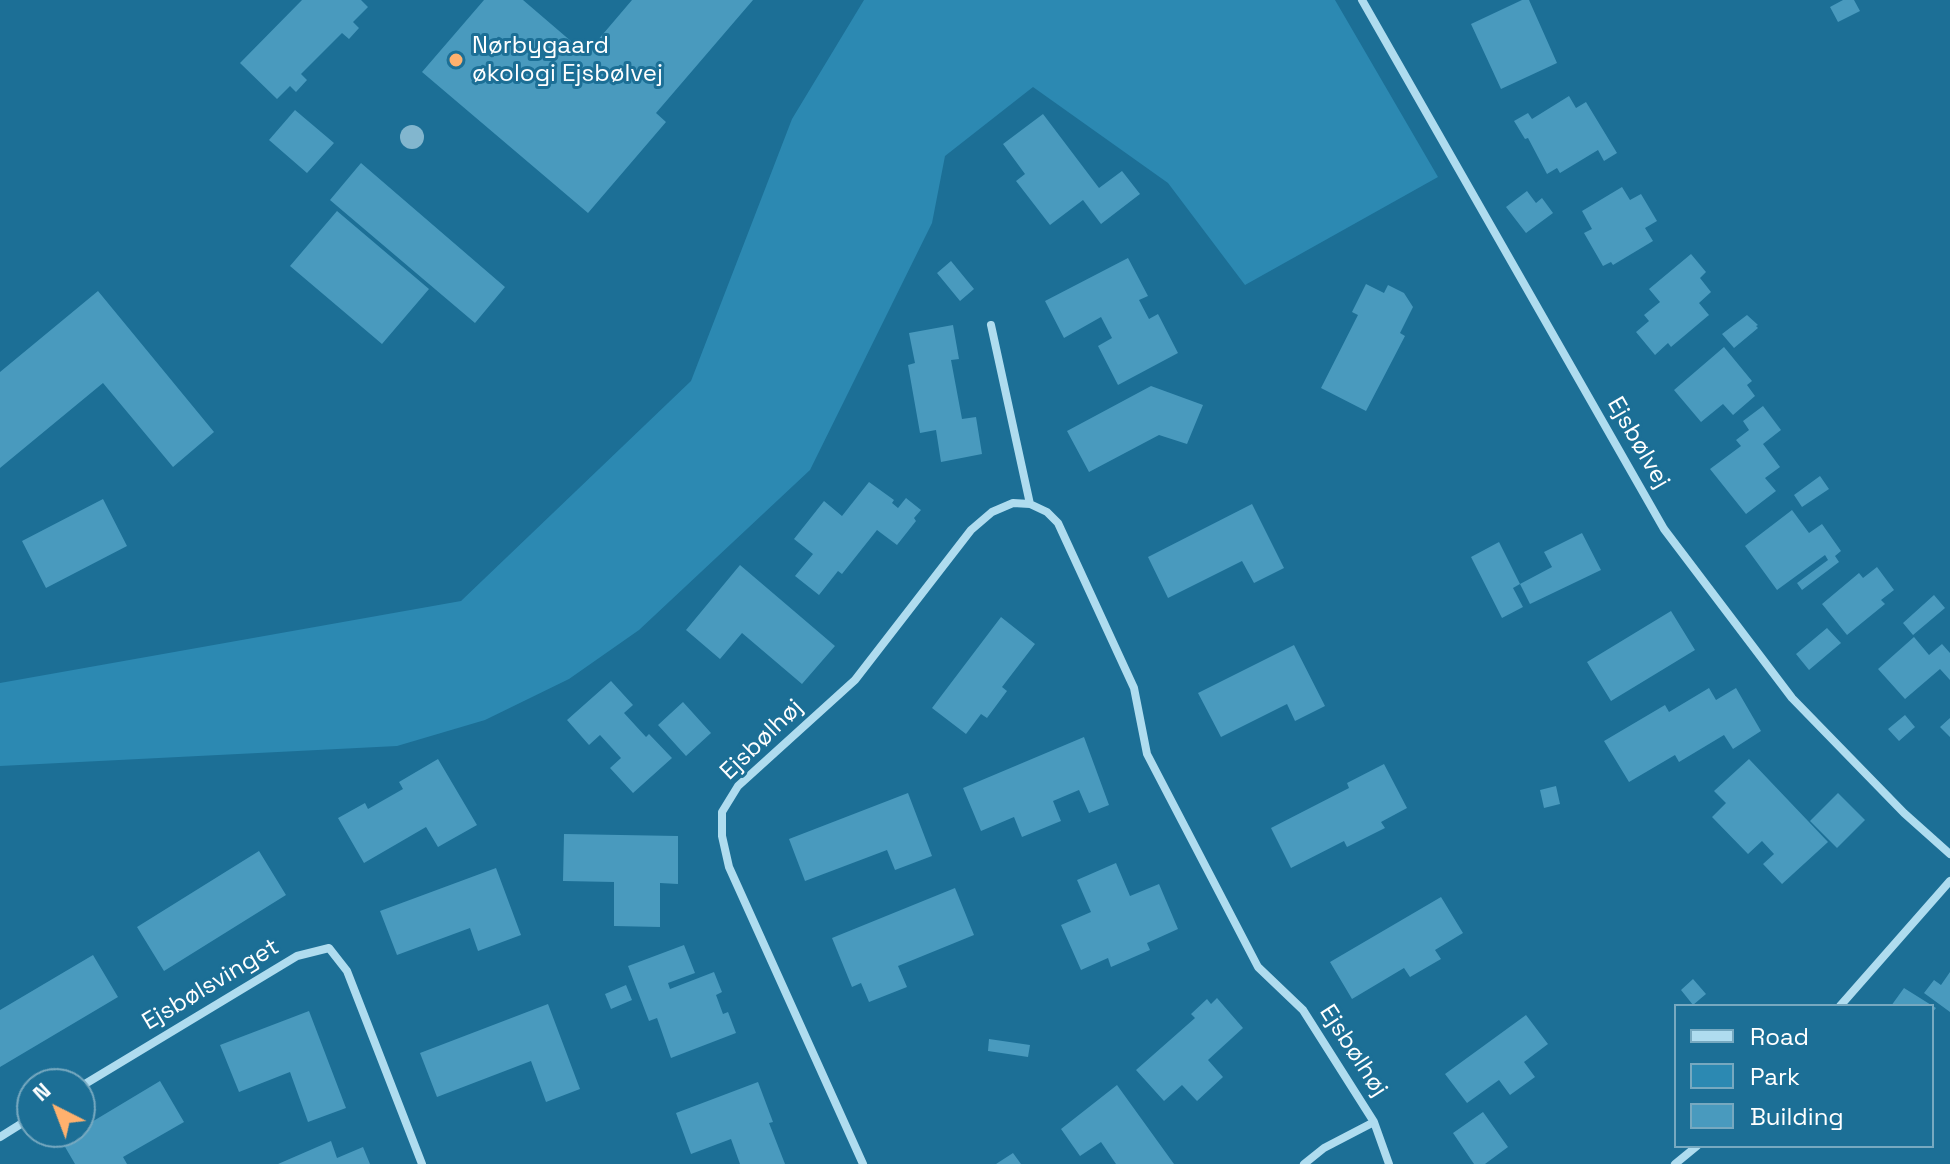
<!DOCTYPE html>
<meta charset="utf-8">
<style>
body{margin:0}
#map{position:relative;width:1950px;height:1164px;overflow:hidden;background:#1c6f96;font-family:"Space Grotesk",sans-serif}
canvas{display:block}
.legend{position:absolute;left:1674px;top:1004px;width:260px;height:144px;box-sizing:border-box;background:#1c6f96;border:2px solid #77a9c0;margin:0;padding:10px 14px;list-style:none;font-size:24px;color:#fff}
.legend li{display:flex;align-items:center;gap:16px;height:40px}
.legend b{width:40px;border:2px solid #77a9c0}
.north{position:absolute;left:16px;top:1068px;width:80px;height:80px;box-sizing:border-box;background:#1c6f96;border:2px solid #77a9c0;border-radius:50%;rotate:318deg;font-size:22px;font-weight:700;line-height:32px;text-align:center;color:#fff}
.north::after{content:'';display:block;margin:auto;width:28px;height:36px;background:#ffb16e;clip-path:polygon(50% 0,100% 100%,50% 72%,0 100%)}
</style>
<div id="map">
<canvas width="1950" height="1164"></canvas>
<ul class="legend">
<li><b style="height:10px;background:#afdcef"></b>Road</li>
<li><b style="height:22px;background:#2c89b2"></b>Park</li>
<li><b style="height:22px;background:#499abe"></b>Building</li>
</ul>
<div class="north">N</div>
</div>
<script>
const c = document.querySelector('canvas').getContext('2d');
c.lineJoin = 'round';
function fill(path, color) { c.fillStyle = color; c.fill(path, 'evenodd'); }
const poly = rows => new Path2D(rows.map(r => 'M' + r).join(''));
function stroke(path, color, width, dash) { c.strokeStyle = color; c.lineWidth = width; c.lineCap = dash ? 'butt' : 'round'; c.setLineDash(dash || []); c.stroke(path); }
function label(font, color, halo, rows, align = 'center') {
  c.font = font + ' "Space Grotesk",sans-serif'; c.lineWidth = 6; c.setLineDash([]); c.textBaseline = 'middle'; c.strokeStyle = halo; c.fillStyle = color; for (const [text, x, y, turn = 0] of rows) {
    c.save(); c.translate(x, y); c.rotate((+turn || 0) * Math.PI / 180); c.textAlign = isNaN(turn) ? turn : align; if (halo) c.strokeText(text, 0, 0); c.fillText(text, 0, 0); c.restore();
  }
}
fill(poly([
 [864,0,1335,0,1438,177,1245,285,1168,183,1033,87,945,156,932,223,810,470,639,630,569,679,485,720,397,746,0,766,0,683,461,601,691,381,792,119]
]), '#2c89b2');
fill(poly([
 [302,0,361,0,368,7,353,22,359,28,349,39,342,33,301,74,307,80,296,92,290,86,277,99,240,63],
 [484,0,523,0,586,54,632,0,753,0,656,113,666,122,588,213,422,72],
 [1522,0,1529,0,1557,63,1501,89,1471,24],
 [1843,0,1854,0,1860,11,1838,22,1830,7],
 [1569,96,1576,108,1586,102,1617,153,1604,161,1598,150,1560,173,1557,168,1547,174,1528,138,1525,139,1514,121,1528,113,1532,119],
 [295,110,334,143,307,173,269,140],
 [1043,114,1099,188,1122,171,1140,194,1101,224,1083,200,1050,225,1016,181,1025,174,1003,144],
 [361,163,505,287,475,323,330,200],
 [1622,187,1630,200,1641,194,1657,221,1645,228,1653,241,1613,265,1611,262,1603,266,1584,233,1592,229,1582,211],
 [1527,191,1536,203,1542,198,1553,213,1526,233,1506,207],
 [337,211,429,289,382,344,290,266],
 [1691,254,1706,272,1700,278,1711,292,1699,303,1709,315,1671,347,1668,343,1655,355,1636,332,1649,321,1644,315,1660,302,1649,289],
 [1128,258,1148,296,1139,300,1149,319,1158,314,1178,353,1118,385,1098,346,1112,338,1101,317,1064,338,1045,301],
 [951,261,974,289,960,301,937,273],
 [1366,284,1384,293,1388,285,1404,293,1413,307,1400,333,1405,336,1366,411,1321,388,1358,315,1352,312],
 [98,291,214,432,173,467,103,383,0,468,0,372],
 [1747,315,1758,325,1756,326,1758,328,1734,348,1722,334],
 [953,325,959,359,951,360,962,419,976,417,982,454,941,462,936,430,920,433,908,365,915,363,909,333],
 [1724,347,1752,381,1747,385,1755,396,1733,415,1723,404,1701,422,1674,390],
 [1151,386,1203,405,1187,444,1159,435,1089,472,1067,431],
 [1763,406,1781,430,1763,444,1780,467,1765,478,1776,491,1746,514,1710,469,1741,446,1736,440,1749,430,1743,421],
 [1820,476,1829,489,1802,507,1794,495],
 [869,482,894,500,892,503,898,508,906,498,921,510,914,518,916,521,897,545,877,530,842,574,838,571,819,595,795,576,813,554,794,539,824,501,842,516],
 [103,499,127,546,46,588,22,541],
 [1252,504,1284,568,1254,583,1242,561,1168,598,1148,557],
 [1792,510,1809,533,1822,524,1841,551,1835,556,1839,562,1802,590,1797,583,1828,560,1825,555,1777,590,1745,546],
 [1582,533,1601,570,1530,604,1520,584,1513,588,1523,607,1502,618,1471,557,1499,542,1520,584,1552,567,1544,552],
 [740,565,835,646,802,684,742,633,720,659,686,630],
 [1877,567,1894,590,1881,600,1885,604,1847,635,1822,604,1859,573,1863,578],
 [1934,595,1945,608,1913,635,1903,623],
 [1671,611,1695,650,1611,701,1587,662],
 [1001,617,1035,644,1002,687,1007,691,987,718,981,714,966,734,932,708],
 [1827,628,1841,643,1809,670,1796,654],
 [1914,637,1929,655,1942,644,1950,653,1950,680,1940,669,1905,699,1878,669],
 [1294,645,1325,706,1295,721,1287,704,1221,737,1198,693],
 [611,681,633,705,624,713,646,737,649,734,672,758,633,793,610,768,621,758,600,735,589,745,567,720],
 [1709,688,1716,700,1736,688,1761,731,1733,749,1724,735,1679,762,1675,755,1629,782,1604,741,1665,705,1669,712],
 [683,702,711,733,686,756,658,725],
 [1905,715,1915,727,1899,741,1888,729],
 [1950,718,1950,737,1940,727],
 [1084,737,1109,805,1089,813,1079,790,1053,801,1061,821,1022,837,1014,817,981,831,963,788],
 [438,759,477,825,438,847,426,827,364,863,338,818,365,803,368,809,403,789,399,782],
 [1749,759,1828,842,1782,884,1763,864,1774,854,1762,841,1748,854,1712,817,1726,803,1714,791],
 [1384,764,1407,808,1381,822,1385,828,1347,847,1344,841,1291,868,1271,828,1349,788,1347,783],
 [1556,786,1560,804,1544,808,1540,790],
 [908,793,932,856,895,870,887,850,805,881,789,839],
 [1838,793,1865,820,1837,848,1810,821],
 [564,834,678,836,678,884,660,883,660,927,614,926,614,882,563,881],
 [259,851,286,895,164,971,137,927],
 [1116,863,1130,896,1159,884,1178,929,1147,943,1150,950,1111,967,1108,958,1081,970,1061,925,1091,912,1077,880],
 [496,868,521,935,478,951,470,928,397,955,380,911],
 [955,888,974,935,898,966,907,987,869,1002,861,983,852,987,832,938],
 [1441,897,1463,933,1435,950,1441,959,1410,977,1404,968,1352,999,1330,962],
 [684,945,695,973,668,983,670,989,714,972,722,992,716,995,723,1014,728,1012,736,1033,671,1058,657,1018,649,1021,628,966],
 [93,955,118,997,0,1067,0,1010],
 [1950,972,1950,1012,1924,993,1934,980,1941,985],
 [1693,979,1706,994,1693,1005,1681,990],
 [626,985,632,1000,611,1009,605,994],
 [1904,988,1936,1008,1932,1013,1932,1006,1891,1006],
 [1217,998,1243,1028,1208,1060,1223,1077,1197,1101,1182,1085,1164,1101,1136,1070,1195,1018,1191,1014,1207,999,1211,1004],
 [548,1004,580,1089,546,1102,531,1061,437,1097,420,1053],
 [309,1011,346,1108,308,1122,290,1072,239,1092,220,1045],
 [1526,1015,1548,1044,1524,1062,1535,1077,1510,1095,1499,1080,1467,1103,1445,1074],
 [989,1039,1030,1045,1028,1057,988,1051],
 [160,1081,184,1122,123,1157,127,1164,75,1164,61,1140,75,1132,80,1132,80,1129],
 [758,1082,773,1122,769,1123,785,1164,740,1164,731,1139,691,1154,676,1113],
 [1117,1085,1174,1164,1116,1164,1101,1142,1080,1156,1061,1129],
 [1483,1112,1508,1147,1485,1164,1474,1164,1453,1133],
 [331,1141,337,1158,363,1147,370,1164,278,1164],
 [1013,1153,1021,1164,996,1164]
]), '#499abe');
stroke(poly([
 [1362,0,1664,529,1792,698,1904,813,1950,854],
 [991,325,1030,504],
 [1840,1006,1950,881],
 [80,1087,297,956,329,948,347,971,422,1164],
 [0,1137,32,1117],
 [863,1164,729,867,722,836,722,812,738,786,855,680,971,530,992,512,1013,503,1030,504,1047,512,1058,523,1134,688,1147,754,1258,967,1303,1010,1374,1122,1389,1164],
 [1304,1164,1324,1148,1374,1122],
 [1675,1164,1697,1146]
]), '#afdcef', 8);
c.fillStyle = '#82b6ce';
for (const [x, y] of [
 [412,137]
]) { c.beginPath(); c.arc(x, y, 12, 0, 2 * Math.PI); c.fill(); }
for (const [x, y, r, color] of [
 [456,60,8,"#ffb16e"]
]) { const dot = new Path2D(); dot.arc(x, y, r, 0, 2 * Math.PI); c.fillStyle = color; c.fill(dot); stroke(dot, '#1c6f96', 3); }
label('24px', '#fff', '#1c6f96', [
 ["Nørbygaard",472,46],
 ["økologi Ejsbølvej",472,74]
], 'left');
label('24px', '#fff', '#1c6f96', [
 ["Ejsbølvej",1638,443,60],
 ["Ejsbølhøj",762,740,-44],
 ["Ejsbølsvinget",211,985,-31],
 ["Ejsbølhøj",1353,1051,57]
]);
</script>
